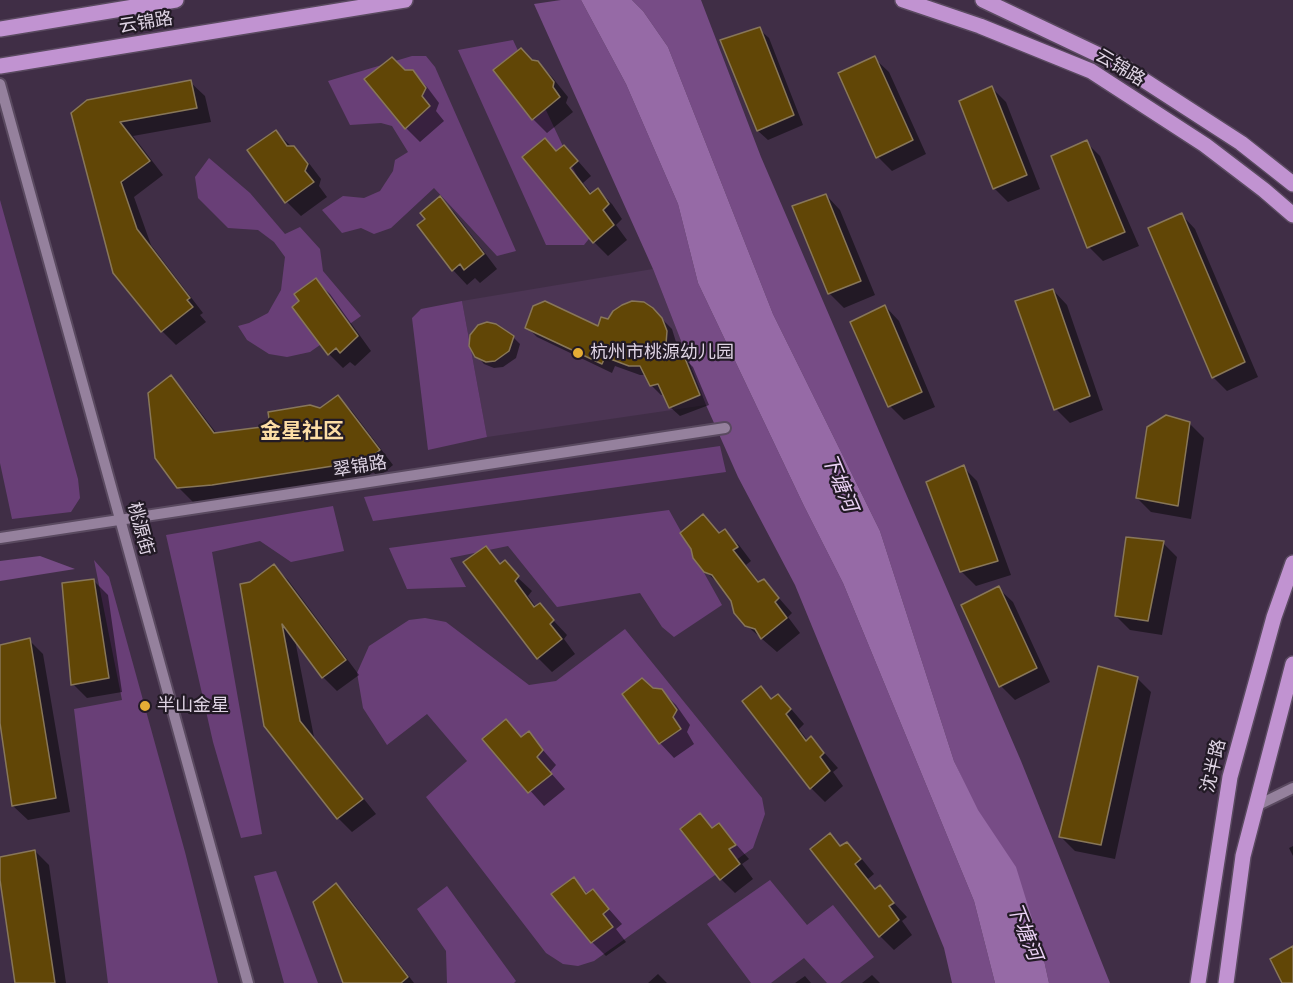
<!DOCTYPE html>
<meta charset="utf-8">
<style>
body{margin:0}
canvas{display:block;background:#402e46}
</style>
<canvas width="1293" height="983"></canvas>
<script>
const c = document.querySelector('canvas').getContext('2d');
c.lineJoin = 'round';
function fill(path, color) { c.fillStyle = color; c.fill(path, 'evenodd'); }
const poly = rows => new Path2D(rows.map(r => 'M' + r).join(''));
function stroke(path, color, width, dash) { c.strokeStyle = color; c.lineWidth = width; c.lineCap = dash ? 'butt' : 'round'; c.setLineDash(dash || []); c.stroke(path); }
function label(font, color, halo, rows, align = 'center') {
  c.font = font + ' "Fira Sans Condensed","Noto Sans SC",sans-serif'; c.lineWidth = 4.5; c.setLineDash([]); c.textBaseline = 'middle'; c.strokeStyle = halo; c.fillStyle = color; for (const [text, x, y, turn = 0] of rows) {
    c.save(); c.translate(x, y); c.rotate((+turn || 0) * Math.PI / 180); c.textAlign = isNaN(turn) ? turn : align; if (halo) c.strokeText(text, 0, 0); c.fillText(text, 0, 0); c.restore();
  }
}
fill(poly([
 [653,269,706,405,487,437,462,301]
]), '#4c3554');
fill(poly([
 [513,40,600,225,584,245,546,245,458,50],
 [412,56,426,56,435,67,516,251,497,256,434,188,391,228,374,234,361,228,342,233,322,210,343,196,364,198,380,191,393,171,395,160,408,152,392,126,381,123,350,125,328,81],
 [209,158,250,193,285,234,300,227,320,249,323,271,361,316,310,352,287,357,269,354,247,340,238,326,249,323,268,313,281,290,285,257,274,242,258,230,228,228,198,198,195,177],
 [0,200,78,479,80,498,71,512,12,519,0,463],
 [462,301,487,437,428,450,412,318,421,309],
 [720,446,726,472,373,521,364,497],
 [333,506,344,551,291,562,260,541,212,552,262,834,241,838,213,742,166,535],
 [669,510,722,605,674,637,662,627,640,593,557,607,508,546,450,558,466,587,407,589,389,548],
 [94,560,109,577,185,852,218,983,108,983,74,709,122,700],
 [425,618,446,622,529,685,556,681,625,629,762,798,765,814,753,848,594,961,578,966,563,964,546,953,426,797,467,761,427,714,387,745,363,708,357,673,369,646,409,620],
 [276,871,318,983,284,983,254,876],
 [770,880,807,925,833,905,874,957,840,983,827,983,804,958,771,983,751,983,707,924],
 [447,886,516,981,514,983,447,983,446,951,417,909]
]), '#693f77');
fill(poly([
 [561,0,581,0,626,84,678,204,698,283,804,506,843,583,974,901,995,983,952,983,944,948,795,585,738,477,706,405,653,269,534,4],
 [632,0,701,0,761,157,1021,761,1110,983,1049,983,1042,951,954,761,880,531,773,314,668,47,643,11],
 [40,556,75,569,0,581,0,561]
]), '#774c86');
fill(poly([
 [581,0,632,0,643,11,668,47,773,314,880,531,954,761,978,810,1016,867,1042,951,1049,983,995,983,974,901,843,583,804,506,698,283,678,204,626,84]
]), '#966aa6');
fill(poly([
 [759,29,769,38,803,125,768,140,758,131,722,41],
 [874,58,889,72,926,154,892,171,878,157],
 [533,62,537,62,552,77,568,97,566,103,573,112,547,133,533,119,495,70],
 [405,72,412,72,427,87,439,103,436,111,444,121,420,142,406,128],
 [190,82,205,96,211,122,133,136,163,175,134,197,151,245,203,313,200,315,206,322,176,345,162,331,88,102],
 [992,88,1006,102,1040,189,1008,202,994,188],
 [276,132,308,162,321,179,319,186,327,197,301,216,287,202,249,151],
 [545,140,557,152,564,147,578,161,591,176,583,183,592,194,598,190,612,204,622,219,616,225,627,240,608,256,594,242],
 [1086,142,1100,156,1139,246,1103,261,1089,247],
 [826,195,840,210,875,295,844,308,830,294,794,207],
 [440,198,454,212,497,269,480,283,475,278,467,285,453,270,419,225,427,219],
 [1181,214,1195,229,1258,377,1227,391,1213,377],
 [315,280,330,294,371,351,355,366,350,362,343,368,329,354],
 [1053,290,1067,305,1103,410,1070,423,1056,409],
 [885,306,899,321,935,407,904,420,890,406],
 [662,319,672,329,676,342,675,355,678,359,683,357,693,367,709,405,680,416,670,407,664,394,661,395,651,385,646,375,640,375,615,366,612,373,537,337,527,327,599,328,609,321],
 [513,337,520,344,516,358,503,367,494,368,484,364,477,356],
 [170,377,185,392,217,434,272,427,320,410,337,397,352,411,393,465,379,477,373,472,367,477,227,499,193,502,178,487],
 [1190,424,1204,438,1191,519,1151,512,1137,498],
 [963,467,977,481,1011,575,976,586,962,572,928,483],
 [703,516,720,534,724,531,739,545,751,561,746,565,760,583,764,581,792,613,788,617,800,633,777,652,746,625,722,587,705,571],
 [1163,543,1177,557,1162,635,1130,630,1116,616],
 [486,548,501,564,505,562,518,575,515,575,532,591,528,596,536,607,539,605,567,635,564,639,575,654,552,672,538,658],
 [274,566,288,580,359,675,337,691,323,677,295,640,314,737,376,814,352,832,338,818,266,726],
 [94,581,108,595,122,692,87,698,73,684],
 [998,588,1013,602,1050,682,1015,700,1001,686],
 [29,640,43,654,70,812,28,820,13,806,0,713,0,647],
 [1137,678,1151,692,1115,859,1075,851,1061,837],
 [761,688,772,700,778,696,792,710,804,724,799,729,808,741,811,738,838,768,833,772,843,786,825,802,811,788,744,701],
 [652,690,662,691,676,705,690,725,687,732,694,744,674,758,660,743,624,694],
 [505,721,522,738,528,733,556,765,550,772,565,789,544,806,484,739],
 [700,815,714,829,719,825,749,859,742,864,753,879,735,893,721,879],
 [830,835,842,847,847,844,861,858,874,874,868,879,876,889,879,887,907,917,902,921,912,935,894,950,880,936],
 [1293,846,1293,856,1289,848],
 [35,851,49,865,66,983,17,983,0,870,0,859],
 [574,879,588,894,593,891,622,924,616,929,626,942,606,956,592,942],
 [336,885,350,899,414,983,345,983],
 [658,974,667,983,648,983],
 [872,975,880,983,862,983],
 [805,976,811,983,795,983]
]), '#0007');
const building = poly([
 [760,27,794,115,757,131,720,40,760,27],
 [521,48,532,60,538,61,554,82,553,87,560,97,532,120,493,70,521,48],
 [875,56,913,140,876,158,838,73,875,56],
 [392,57,405,70,413,70,426,88,422,96,430,106,405,129,364,79,392,57],
 [191,80,197,108,120,122,150,161,121,182,137,229,190,298,187,300,193,307,161,332,113,273,71,113,87,100,191,80],
 [992,86,1027,175,993,189,959,101,992,86],
 [276,130,287,146,294,146,308,164,305,171,314,182,285,203,247,150,276,130],
 [545,138,556,151,564,145,578,161,570,168,590,194,598,188,609,204,603,210,614,225,593,243,522,157,545,138],
 [1087,140,1125,232,1087,248,1051,156,1087,140],
 [826,194,861,281,828,294,792,206,826,194],
 [440,196,484,254,464,270,460,264,452,271,417,225,425,219,420,213,440,196],
 [1182,213,1245,362,1212,378,1148,228,1182,213],
 [316,278,358,336,340,353,336,348,328,355,292,307,299,301,294,294,316,278],
 [1053,289,1090,396,1054,410,1015,301,1053,289],
 [545,301,598,326,601,317,608,319,613,311,622,305,632,301,644,302,653,308,662,318,667,331,666,344,676,358,684,356,700,395,669,408,658,384,650,386,640,366,629,366,605,357,602,364,525,328,533,306,545,301],
 [885,305,922,392,888,407,850,322,885,305],
 [487,322,496,324,514,336,509,351,495,361,486,362,475,357,469,346,470,335,478,325,487,322],
 [171,375,214,433,270,426,268,412,310,405,320,408,338,395,380,450,363,464,359,457,352,463,212,485,177,488,155,458,148,393,171,375],
 [1166,415,1190,422,1178,506,1136,498,1147,427,1166,415],
 [964,465,998,561,960,572,926,482,964,465],
 [703,514,719,533,725,529,738,547,733,550,758,582,764,579,779,598,775,602,787,618,761,639,755,629,745,626,734,613,731,601,712,575,704,572,693,558,691,549,680,533,703,514],
 [1126,537,1164,541,1148,621,1115,616,1126,537],
 [486,546,500,564,505,560,519,576,515,581,534,607,540,603,554,620,550,624,562,639,537,659,463,562,486,546],
 [274,564,346,660,322,678,282,624,300,721,363,799,337,819,264,726,240,584,250,582,274,564],
 [94,579,109,678,71,685,62,583,94,579],
 [999,586,1037,668,999,687,961,605,999,586],
 [30,638,56,798,12,806,0,723,0,645,30,638],
 [1098,666,1138,677,1101,845,1059,837,1098,666],
 [642,678,653,688,662,689,677,710,673,717,681,729,659,744,622,694,642,678],
 [761,686,771,699,778,694,791,709,786,714,806,741,811,736,824,753,820,757,830,771,810,789,742,701,761,686],
 [506,719,521,737,529,731,543,750,537,757,552,774,528,793,482,739,506,719],
 [700,813,712,828,719,823,736,845,729,849,740,864,720,880,680,829,700,813],
 [830,833,840,846,847,842,861,859,855,864,875,889,880,885,894,903,889,906,899,920,879,937,810,849,830,833],
 [35,850,55,983,15,983,0,880,0,857,35,850],
 [574,877,586,894,593,889,609,909,603,914,613,927,591,943,551,894,574,877],
 [336,883,408,977,401,983,343,983,313,902,336,883],
 [1293,946,1293,983,1282,983,1270,959,1293,946]
]);
fill(building, '#614606');
stroke(building, '#887759', 1.5);
const minor = poly([
 [0,84,248,983],
 [0,538,725,428],
 [1256,806,1293,788]
]);
const major = poly([
 [903,0,980,26,1091,71,1205,145,1264,190,1293,215],
 [983,0,1122,66,1241,143,1293,184],
 [0,29,176,0],
 [0,66,405,0],
 [1198,983,1230,777,1274,617,1293,563],
 [1226,983,1243,856,1293,664]
]);
stroke(minor, '#5a4a60', 14);
stroke(major, '#5a4a60', 18);
stroke(minor, '#95819d', 10);
stroke(major, '#c193d1', 15);
for (const [x, y, r, color] of [
 [578,353,6,"#e5ad35"],
 [145,706,6,"#e5ad35"]
]) { const dot = new Path2D(); dot.arc(x, y, r, 0, 2 * Math.PI); c.fillStyle = color; c.fill(dot); stroke(dot, '#221a25', 2); }
label('18px', '#dfd4e4', '#221a25', [
 ["云锦路",146,23,-9],
 ["云锦路",1120,68,31],
 ["翠锦路",360,467,-9],
 ["桃源街",140,529,75],
 ["沈半路",1214,766,-77]
]);
label('18px', '#dfd4e4', '#221a25', [
 ["杭州市桃源幼儿园",590,353],
 ["半山金星",157,706]
], 'left');
label('italic 20px', '#ecd3f6', '#221a25', [
 ["下塘河",839,483,67],
 ["下塘河",1024,932,68]
]);
label('bold 21px', '#fcdda5', '#221a25', [
 ["金星社区",302,432]
]);
</script>
